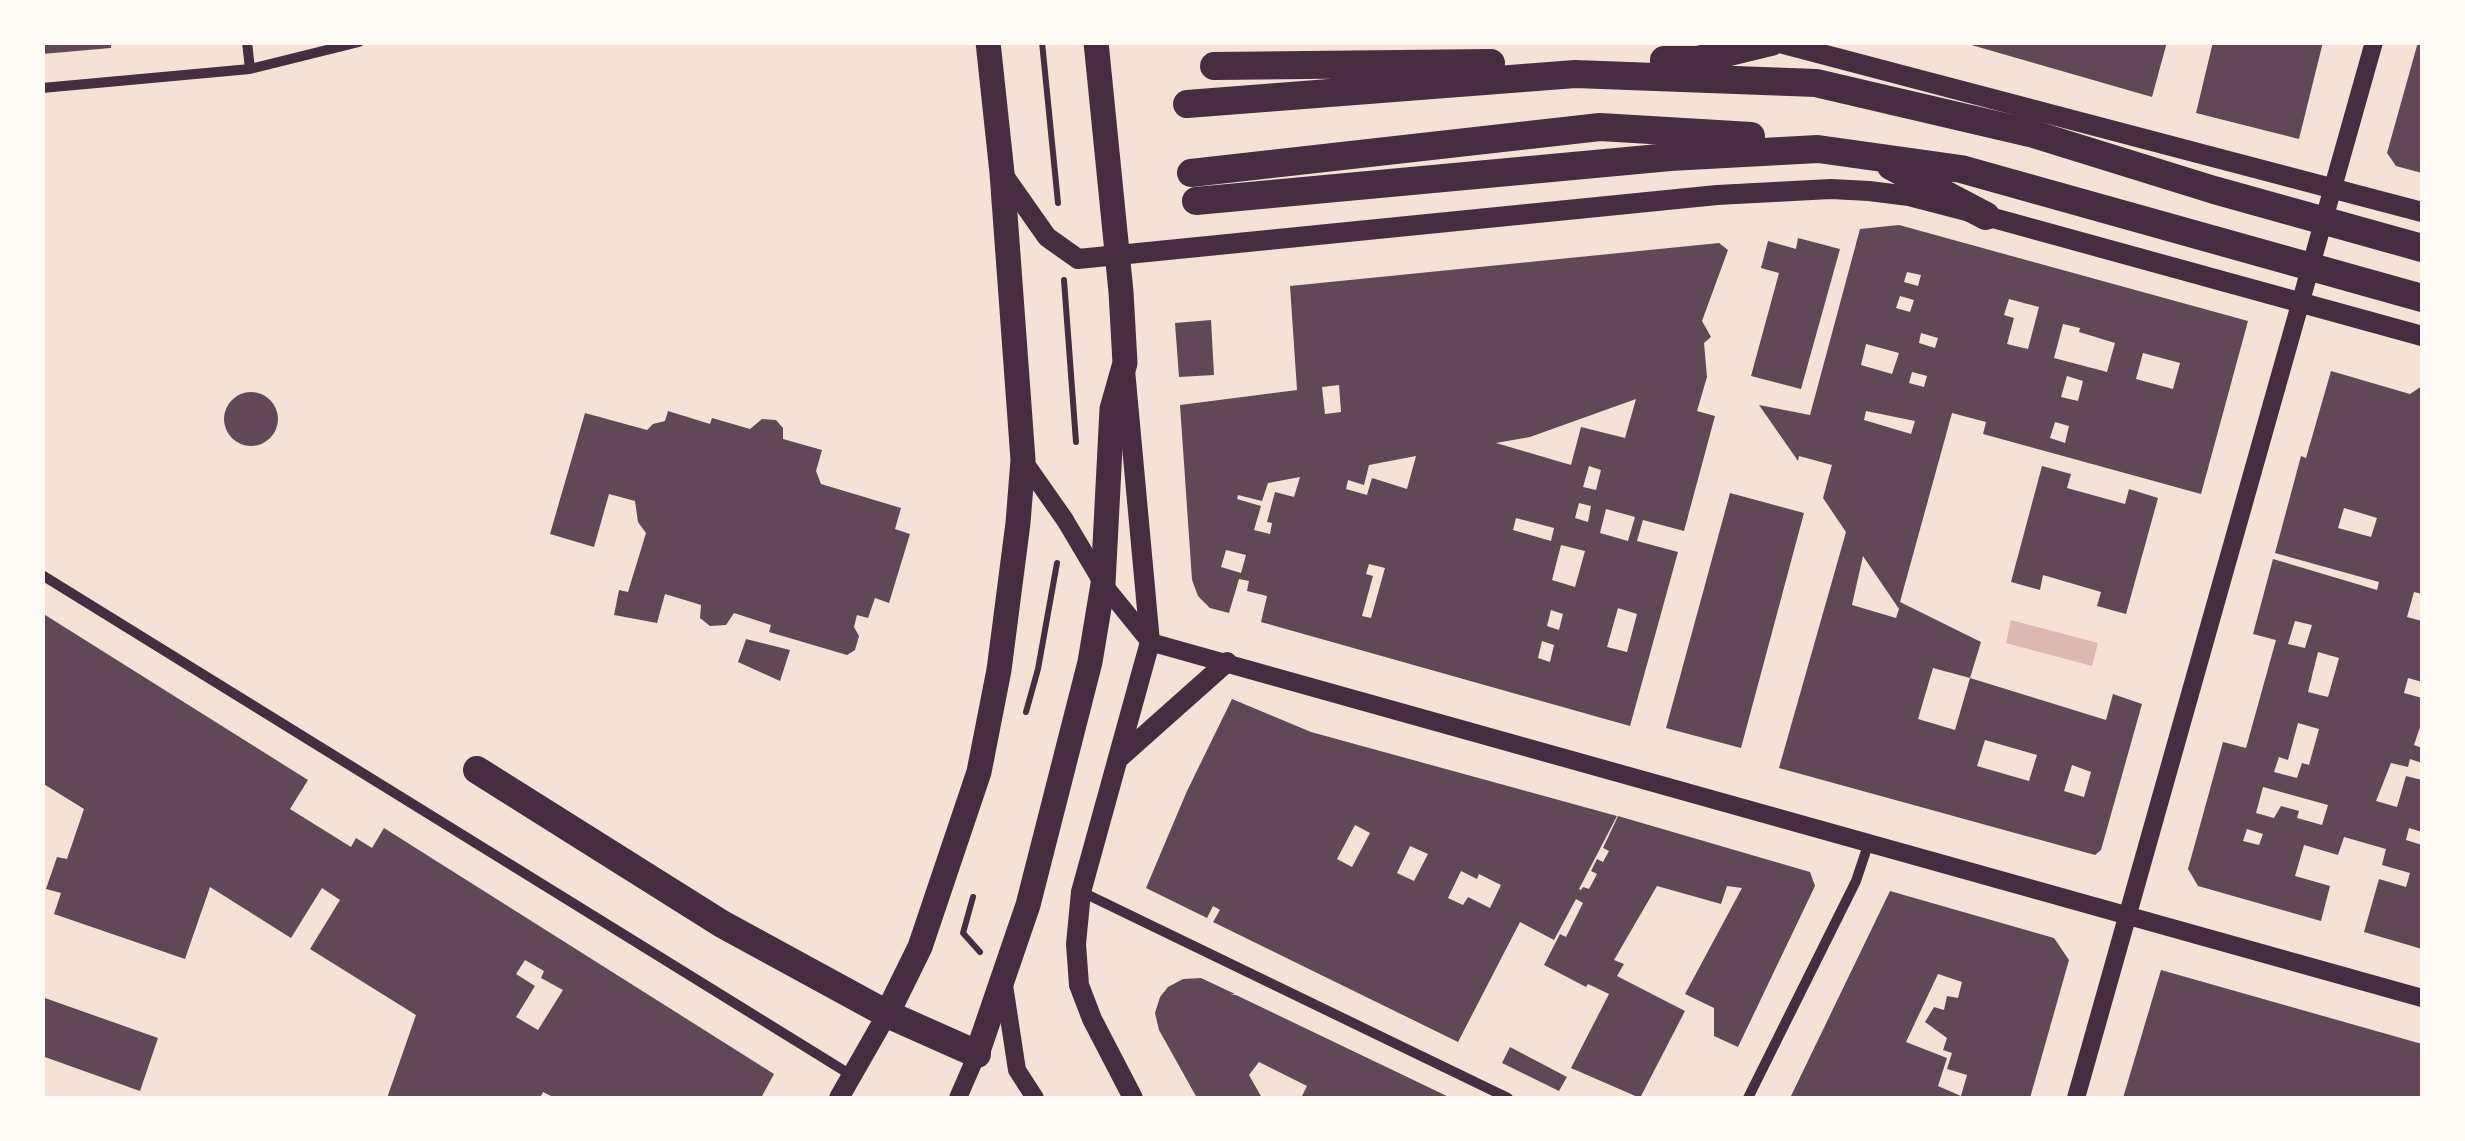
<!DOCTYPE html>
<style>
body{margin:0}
#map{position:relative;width:2465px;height:1141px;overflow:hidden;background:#f7e1d7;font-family:Cabin,sans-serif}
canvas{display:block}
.frame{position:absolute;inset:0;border:45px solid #fffaf5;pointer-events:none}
</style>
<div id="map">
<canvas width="2465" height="1141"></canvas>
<div class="frame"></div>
</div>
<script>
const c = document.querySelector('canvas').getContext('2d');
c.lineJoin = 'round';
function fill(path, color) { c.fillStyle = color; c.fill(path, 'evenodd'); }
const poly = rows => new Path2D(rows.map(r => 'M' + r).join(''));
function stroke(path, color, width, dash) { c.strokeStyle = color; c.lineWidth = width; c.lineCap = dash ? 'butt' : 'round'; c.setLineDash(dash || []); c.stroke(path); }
fill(poly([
 [2011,620,2098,643,2092,666,2006,643]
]), '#dcb8b0');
fill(poly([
 [42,42,111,42,111,48,42,54],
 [1961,42,2167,42,2152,97],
 [2213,42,2323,42,2299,139,2196,113],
 [2418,42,2422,42,2422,173,2396,166,2387,153],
 [1899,225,2248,321,2201,494,1983,434,1986,422,1952,413,1900,602,1981,642,1970,678,2106,720,2113,694,2142,704,2101,850,2095,855,1779,768,1846,532,1823,498,1832,465,1799,456,1798,461,1759,405,1810,415,1860,229],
 [1907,272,1921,275,1918,286,1904,282],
 [1900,296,1914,300,1910,312,1896,308],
 [2009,299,2039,307,2028,349,2007,344,2014,318,2004,315],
 [2063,324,2080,328,2079,332,2115,343,2107,372,2054,358],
 [1921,333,1938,338,1935,348,1919,343],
 [1866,344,1899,353,1892,374,1861,365],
 [2143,353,2180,363,2173,389,2136,379],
 [1912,372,1927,376,1924,387,1909,383],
 [2067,376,2083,381,2078,401,2061,397],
 [1866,411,1915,421,1911,434,1864,420],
 [2055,422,2069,426,2065,443,2050,438],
 [1863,556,1899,609,1896,618,1852,605],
 [1933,668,1970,678,1955,730,1918,719],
 [1985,740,2037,755,2029,781,1977,766],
 [2072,765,2091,772,2084,797,2064,791],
 [1798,238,1840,249,1801,389,1751,376,1779,273,1761,268,1768,241,1796,249],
 [1719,243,1728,250,1702,321,1711,337,1704,343,1707,377,1697,411,1715,416,1684,531,1643,520,1637,541,1678,552,1630,726,1261,622,1267,596,1247,591,1249,581,1239,579,1229,613,1210,608,1198,596,1192,580,1180,405,1297,390,1290,286],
 [1339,385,1341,412,1325,414,1322,387],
 [1636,399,1625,438,1581,427,1571,465,1496,443,1530,437],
 [1416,456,1407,489,1372,478,1367,495,1346,489,1348,480,1364,485,1369,465],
 [1589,466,1601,470,1596,490,1583,487],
 [1300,477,1294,497,1275,492,1267,522,1272,523,1270,534,1254,530,1261,506,1237,499,1238,495,1262,501,1268,483],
 [1579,503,1591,506,1588,522,1575,518],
 [1606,509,1635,517,1628,541,1600,533],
 [1516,518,1554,528,1551,541,1513,530],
 [1561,545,1585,551,1575,587,1552,580],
 [1226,550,1246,555,1241,573,1221,567],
 [1369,564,1385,568,1371,618,1362,616,1373,576,1366,574],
 [1618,608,1637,614,1627,652,1607,647],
 [1551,610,1563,614,1559,630,1547,626],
 [1542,641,1554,645,1550,662,1538,658],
 [1211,320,1214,375,1179,377,1175,323],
 [2331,371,2410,394,2422,386,2422,594,2414,592,2407,617,2422,621,2422,682,2408,678,2404,693,2422,698,2422,721,2414,745,2422,748,2422,763,2410,759,2408,767,2391,763,2376,801,2397,807,2406,776,2422,780,2422,832,2409,828,2406,840,2422,845,2422,949,2364,932,2379,879,2406,887,2410,873,2382,865,2386,849,2344,837,2338,855,2304,845,2295,876,2330,886,2321,921,2198,886,2188,869,2223,742,2246,748,2276,640,2253,634,2273,559,2377,590,2379,582,2275,553,2301,456,2306,458],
 [2344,508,2377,518,2371,537,2338,528],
 [2295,621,2312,625,2305,648,2288,644],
 [2318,652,2339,658,2328,697,2308,692],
 [2298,723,2319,729,2309,765,2302,763,2297,778,2274,772,2279,757,2288,760],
 [2263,787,2328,805,2322,825,2297,818,2299,811,2281,806,2274,818,2256,813],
 [2247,829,2263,834,2259,845,2243,841],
 '224 419a27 27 0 1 1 54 0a27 27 0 1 1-54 0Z',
 [668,411,710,424,712,418,750,429,762,419,776,420,783,428,783,439,822,450,816,471,821,484,901,508,895,529,910,534,889,603,875,598,868,618,857,615,854,627,859,636,855,650,847,655,769,632,771,625,734,613,726,625,710,626,700,618,701,605,665,594,657,623,614,615,619,590,628,592,646,533,638,522,635,501,609,494,594,547,550,534,585,413,647,430,653,424,665,421],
 [2042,466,2071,474,2067,488,2125,504,2129,489,2158,498,2126,614,2097,606,2101,592,2043,575,2040,590,2011,582],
 [1730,493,1804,513,1741,748,1666,728],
 [42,613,308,780,290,809,351,847,356,838,372,848,384,828,774,1074,761,1098,555,1098,543,1092,540,1098,387,1098,416,1015,310,949,340,900,322,888,291,938,210,887,185,959,54,914,61,893,46,889,57,857,67,859,84,809,42,783],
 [525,960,544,971,541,978,563,990,538,1030,516,1017,535,986,516,974],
 [746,639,790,650,780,681,738,662],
 [1232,699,1311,732,1617,816,1579,889,1581,890,1583,887,1589,889,1597,874,1591,871,1597,859,1603,862,1609,851,1603,848,1618,816,1810,872,1815,886,1738,1047,1714,1036,1714,1008,1685,994,1742,888,1727,886,1721,904,1657,886,1614,960,1624,964,1617,976,1685,1011,1640,1098,1571,1068,1609,994,1588,984,1586,987,1544,965,1560,934,1566,937,1583,903,1576,899,1554,940,1520,922,1458,1042,1213,922,1220,910,1213,906,1207,918,1146,888,1187,791],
 [1355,825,1370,833,1352,867,1337,859],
 [1410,846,1428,854,1414,881,1397,873],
 [1461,871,1477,879,1479,874,1501,885,1490,908,1468,897,1463,905,1448,898],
 [1890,891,2054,938,2069,960,2030,1098,1790,1098],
 [1938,974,1962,982,1958,998,1947,996,1944,1010,1934,1007,1925,1022,1947,1038,1943,1050,1952,1053,1947,1069,1967,1075,1961,1096,1938,1086,1947,1058,1906,1042],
 [2161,970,2422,1044,2422,1098,2123,1098],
 [1201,978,1235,994,1230,995,1236,995,1451,1098,1301,1098,1307,1086,1259,1062,1249,1075,1262,1098,1197,1098,1159,1030,1155,1013,1160,997,1168,987,1183,979],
 [42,997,158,1038,140,1091,42,1056],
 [1510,1047,1567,1077,1559,1091,1502,1063]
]), '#644757');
stroke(poly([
 [1042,42,1058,203],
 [1064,280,1076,442],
 [1026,712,1038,669,1057,563],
 [973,897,963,933,980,952]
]), '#4a2c40', 6);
stroke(poly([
 [247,42,250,69],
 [42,88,250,69,359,42],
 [42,575,851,1075],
 [1082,892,1508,1098],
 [1748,1098,1856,881,1869,842]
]), '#4a2c40', 10);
stroke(poly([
 [1023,460,1065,520,1103,584,1150,642,2422,998],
 [1004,985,1017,1070,1035,1098],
 [958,1098,977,1054],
 [2076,1098,2374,42]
]), '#4a2c40', 18);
stroke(poly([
 [1776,42,2422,212],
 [1002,173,1047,237,1078,259,1717,195,1831,189,1869,191,1909,196,1986,216,2422,336],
 [1125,370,1150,642,1081,892,1076,944,1079,985,1092,1019,1133,1098],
 [1118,759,1227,662],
 [839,1098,887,1014]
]), '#4a2c40', 20);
stroke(poly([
 [887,1014,920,947,979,772,999,670,1018,523,1023,460,1002,173,988,42],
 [977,1054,1028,905,1090,662,1103,584,1112,409,1125,363,1121,292,1096,42]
]), '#4a2c40', 25);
stroke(poly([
 [1664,60,1697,60,1771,42],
 [1214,66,1491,63],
 [1187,104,1575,74,1816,83,2030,133,2214,190,2422,248],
 [1891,166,1986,216],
 [1191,173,1600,127,1751,136],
 [1196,201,1670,157,1818,149,1961,169,2422,298],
 [477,770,722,924,887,1014,977,1054]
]), '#4a2c40', 28);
</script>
